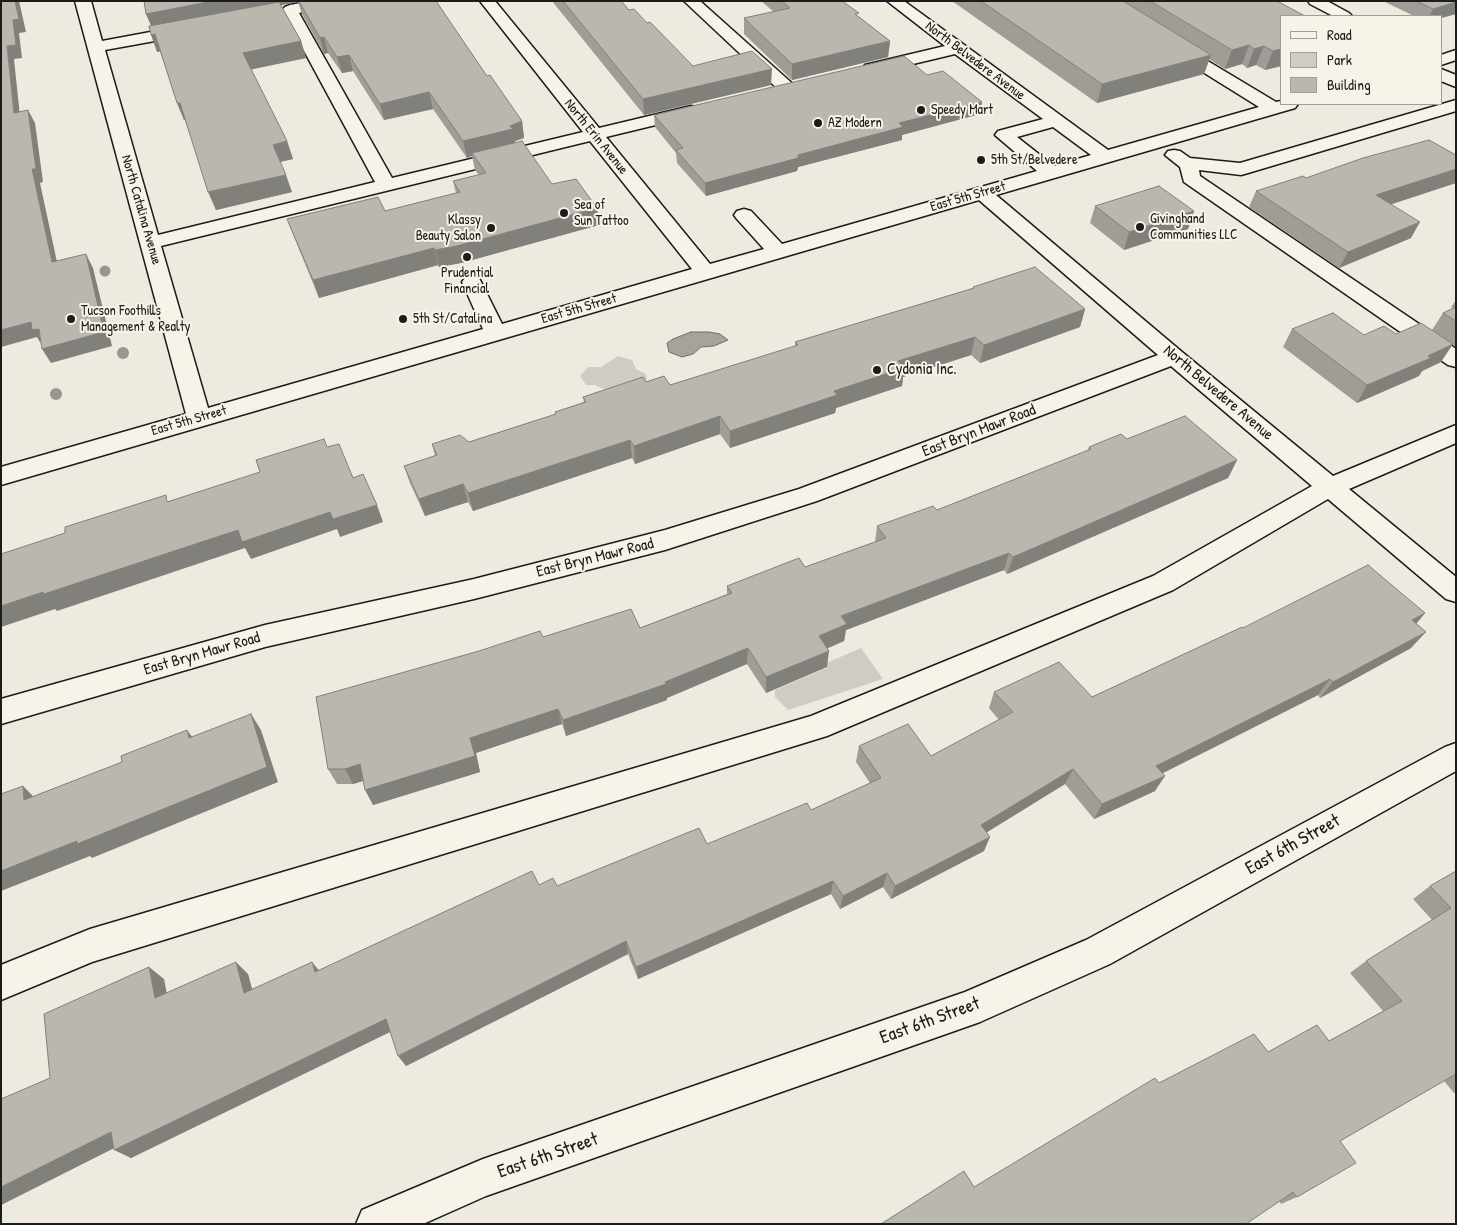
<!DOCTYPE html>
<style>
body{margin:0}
#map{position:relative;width:1457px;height:1225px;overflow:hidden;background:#eeeae0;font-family:"Patrick Hand",sans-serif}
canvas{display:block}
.frame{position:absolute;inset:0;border:2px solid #1c1c1c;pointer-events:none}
.legend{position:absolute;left:1280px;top:15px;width:162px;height:90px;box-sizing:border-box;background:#f7f3e8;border:1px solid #9f9d96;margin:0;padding:6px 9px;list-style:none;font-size:15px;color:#1c1c1c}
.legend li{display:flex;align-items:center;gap:10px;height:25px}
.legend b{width:25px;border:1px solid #9f9d96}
</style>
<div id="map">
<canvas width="1457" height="1225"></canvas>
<div class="frame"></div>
<ul class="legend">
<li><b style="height:6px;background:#f7f3e8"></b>Road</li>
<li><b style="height:14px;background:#cfccc3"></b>Park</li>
<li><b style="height:14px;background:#bab7af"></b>Building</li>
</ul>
</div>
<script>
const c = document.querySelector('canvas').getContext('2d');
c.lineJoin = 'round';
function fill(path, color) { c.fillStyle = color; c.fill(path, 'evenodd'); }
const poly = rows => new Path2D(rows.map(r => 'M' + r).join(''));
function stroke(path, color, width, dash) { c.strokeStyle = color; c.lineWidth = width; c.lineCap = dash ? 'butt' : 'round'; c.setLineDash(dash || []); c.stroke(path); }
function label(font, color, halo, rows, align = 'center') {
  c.font = font + ' "Patrick Hand",sans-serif'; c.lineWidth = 4; c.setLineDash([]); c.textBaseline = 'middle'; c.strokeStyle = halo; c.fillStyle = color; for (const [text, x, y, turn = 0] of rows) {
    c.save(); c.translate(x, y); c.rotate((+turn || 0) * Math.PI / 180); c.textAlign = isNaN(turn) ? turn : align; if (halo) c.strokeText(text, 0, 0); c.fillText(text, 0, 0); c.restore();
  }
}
fill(poly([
 [618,356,632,360,636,369,646,374,647,380,606,390,595,385,586,385,580,376,588,367,601,367],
 [861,648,883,679,788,710,775,697,775,690,827,668,824,664]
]), '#cfccc3');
const water = poly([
 [691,332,709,332,720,334,728,340,714,346,701,347,693,354,682,357,669,352,667,343,673,339,691,332]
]);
fill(water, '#a6a39d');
stroke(water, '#6f6d69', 1);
const minor = poly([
 [75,1,91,1,102,41,188,25,194,27,196,30,194,33,188,35,105,50,158,235,375,182,282,10,285,7,290,5,311,1,343,1,341,4,299,13,392,178,583,132,480,1,495,1,599,128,691,106,697,107,700,111,697,115,606,137,710,264,764,249,737,219,734,215,737,211,744,209,751,211,782,244,1037,171,995,135,998,131,1043,119,955,54,871,74,865,73,863,69,865,65,945,46,887,1,904,1,1108,150,1259,107,1169,51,1167,48,1169,45,1175,43,1181,45,1276,102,1281,101,1281,104,1298,104,1295,108,996,195,1182,352,1333,476,1456,425,1456,443,1349,489,1456,577,1456,602,1446,599,1328,499,1173,590,827,736,92,962,1,1000,1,965,90,929,811,716,1153,576,1312,486,1171,366,817,501,665,550,474,599,265,647,1,724,1,699,265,625,474,579,665,530,799,489,1158,355,979,200,1,485,1,467,186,414,75,1],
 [1053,127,1091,155,1054,166,1017,137,1053,127],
 [590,141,692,269,502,324,479,278,472,276,465,278,462,282,483,329,208,408,161,246,590,141],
 [684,1,700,1,794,85,797,89,794,93,782,93,684,1],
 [1308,1,1327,1,1349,13,1352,16,1333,16,1310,4,1308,1],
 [1456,50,1456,60,1441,65,1441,55,1456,50],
 [1441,69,1456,75,1456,87,1441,81,1441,69],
 [1456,100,1456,111,1248,173,1241,175,1199,170,1200,176,1456,349,1456,367,1448,365,1184,182,1180,167,1165,155,1168,151,1174,150,1180,151,1190,158,1240,163,1456,100],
 [1456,743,1456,771,1110,964,980,1022,486,1196,423,1224,356,1224,362,1210,483,1159,965,992,1086,940,1445,747,1456,743]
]);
stroke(minor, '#1c1c1c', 3);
fill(minor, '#f7f3e8');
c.fillStyle = '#989690';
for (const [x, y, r] of [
 [105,271,5.5],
 [123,353,6],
 [56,394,6]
]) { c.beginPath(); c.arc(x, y, r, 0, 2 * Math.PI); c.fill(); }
fill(poly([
 [144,1,436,1,487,76,522,121,524,138,515,141,515,143,552,184,597,208,599,225,461,263,439,267,438,265,319,298,294,237,287,219,385,211,456,193,453,181,479,175,475,170,472,156,467,158,433,109,384,120,353,71,342,73,328,53,324,54,302,14,298,2,281,5,301,41,306,58,251,69,287,141,293,159,280,162,292,192,216,210,185,120,184,120,177,103,160,51,157,52,151,26,146,14],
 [552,1,621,1,629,10,647,23,693,66,771,85,644,115],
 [761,1,842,1,858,16,890,41,888,57,792,80,744,34,744,18,774,12],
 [952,1,1277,1,1281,16,1281,66,1265,70,1256,65,1247,68,1242,64,1225,69,1209,59,1204,74,1097,103],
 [1383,1,1456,1,1456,14,1441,18,1441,16,1414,16],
 [927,75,982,102,980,114,902,135,902,140,798,167,797,171,706,196,677,163,676,153,655,127,654,115],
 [1306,178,1456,183,1391,204,1411,238,1339,268,1249,207,1256,191],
 [1095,206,1194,211,1188,229,1124,250,1090,223],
 [973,287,1085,309,1080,327,980,363,971,355,903,377,902,386,836,408,835,413,730,448,720,434,635,464,632,458,473,511,468,502,425,516,410,483,404,466,435,456,432,444,469,442,556,414,555,412,584,402,583,397,646,382,670,385,795,346,795,342,972,289],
 [1456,300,1456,347,1432,330,1443,313,1453,308,1451,307],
 [1292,329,1364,335,1396,334,1441,362,1422,371,1419,376,1357,403,1283,347],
 [1127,439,1237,460,1228,478,1007,574,1004,570,846,630,844,641,827,648,827,667,766,693,747,664,667,698,667,700,566,736,562,724,476,753,480,772,373,805,363,781,353,784,337,784,328,769,543,637,640,628,727,594,727,586,805,567,875,542,877,526,937,510,1087,451,1089,447],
 [1425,613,1416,624,1411,648,1320,698,1318,695,1163,773,1155,791,1094,819,1065,784,987,832,984,851,891,899,883,887,840,909,831,894,638,979,628,954,406,1066,390,1032,131,1158,114,1148,1,1205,50,1078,164,979,166,993,248,974,252,989,319,970,539,885,557,886,707,844,811,810,870,783,856,762,859,746,931,756,999,720,989,708,994,692,1092,697,1243,628],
 [1456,871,1456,1092,1454,1093,1444,1081,1340,1141,1297,1197,1281,1204,1279,1201,974,1187,1159,1083,1268,1052,1329,1041,1383,1011,1350,973,1366,961,1432,920,1413,899,1430,886]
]), '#a09d96');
fill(poly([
 [15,1,19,1,26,32,19,33,22,58,14,59,21,126,14,113,7,46],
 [213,1,298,1,298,2,153,29,146,14],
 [1456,2,1456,14,1441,18,1441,16,1429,16,1433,9],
 [155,34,162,51,157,52,151,35],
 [324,37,328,53,324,54,320,38],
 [301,41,306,58,249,70,243,53],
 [890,41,888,57,792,80,792,64],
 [1249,45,1242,64,1225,69,1232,50],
 [1264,46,1256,65,1247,68,1254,49],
 [1281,49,1281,66,1265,70,1273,51],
 [349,55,353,71,342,73,337,57],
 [1211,55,1204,74,1097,103,1102,84],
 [772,69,771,85,644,115,643,99],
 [429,92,433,109,384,120,380,104],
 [982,102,980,114,902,135,902,140,798,167,797,171,706,196,705,183,899,123],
 [177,103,180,103,187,119,184,120],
 [28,110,35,123,43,182,40,183,60,276,52,262,32,169],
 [522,121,524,138,515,141,516,146,472,153,472,156,467,158,463,141],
 [287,141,293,159,279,162,273,145],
 [1456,169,1456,183,1368,212,1376,195],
 [286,175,292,192,216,210,208,192],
 [597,208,599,225,461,263,439,267,435,250],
 [1194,211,1188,229,1124,250,1129,232],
 [1420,222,1411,238,1339,268,1348,252],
 [434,248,438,265,319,298,313,280],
 [86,254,93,268,112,346,51,363,42,349],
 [1085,309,1080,327,980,363,984,345],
 [31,322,39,329,41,344,37,337,1,347,1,330],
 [975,337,971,355,903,377,902,386,836,408,835,413,730,448,730,431,834,391,898,361],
 [1453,344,1441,362,1422,371,1419,376,1357,403,1367,385],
 [720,416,720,434,635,464,634,446],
 [630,440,632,458,473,511,468,493],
 [1237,460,1228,478,1007,574,1013,557],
 [463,484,468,502,425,516,419,499],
 [377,505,383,522,340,537,337,529,251,559,245,548,57,611,55,609,1,627,1,606,43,592,238,530,330,512],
 [1009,553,1004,570,846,630,844,641,817,653,819,636,841,616],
 [1425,613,1411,630,1412,620],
 [1426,632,1411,648,1320,698,1333,682],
 [748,648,747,664,667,698,667,700,566,736,563,720,665,682],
 [829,651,827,667,766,693,766,677],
 [1330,679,1318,695,1147,781,1156,766],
 [558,709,562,724,476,753,480,772,373,805,365,790,470,738],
 [251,714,261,730,278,782,92,858,90,856,1,891,1,871],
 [187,730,199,746,189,738],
 [360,764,369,779,353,784,345,769],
 [1073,769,1065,784,976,839,981,825],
 [1165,776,1155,791,1094,819,1102,804],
 [23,786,38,801,24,800],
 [990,837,984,851,891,899,895,886],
 [887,873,883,887,840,909,843,896],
 [833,881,831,894,638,979,636,967],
 [626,941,628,954,406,1066,398,1056],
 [236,962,248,974,256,1004,244,993],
 [312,962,322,974,315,972],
 [149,967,164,979,170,1010,155,998],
 [386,1019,394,1030,131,1158,114,1150],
 [111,1132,128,1141,1,1205,1,1187]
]), '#82807a');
const building = poly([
 [1,1,15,1,19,19,13,20,16,45,7,46,14,113,28,110,36,169,32,169,52,262,86,254,104,332,42,349,39,329,32,330,31,322,1,330,1,1],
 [144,1,213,1,146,14,144,1],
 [299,1,436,1,487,76,490,75,522,121,510,126,513,129,463,141,429,92,380,104,349,55,337,57,324,37,320,38,299,1],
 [563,1,621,1,629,10,634,9,647,23,650,22,693,66,752,51,772,69,643,99,563,1],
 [782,1,842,1,859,13,855,14,890,41,792,64,744,18,790,8,782,1],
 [981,1,1123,1,1211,55,1102,84,981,1],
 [1150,1,1277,1,1305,16,1281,16,1281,49,1273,51,1264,46,1254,49,1249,45,1232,50,1150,1],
 [1416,1,1456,1,1456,2,1433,9,1416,1],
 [279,2,301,41,243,53,287,141,273,145,286,175,208,192,180,103,177,103,155,34,151,35,149,26,279,2],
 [904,56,927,75,943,71,982,102,899,123,903,127,798,155,798,158,705,183,676,150,683,148,654,115,904,56],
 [1429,140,1456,155,1456,169,1376,195,1420,222,1348,252,1256,191,1303,176,1306,178,1363,158,1429,140],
 [522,141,552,184,576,179,597,208,457,246,435,250,434,248,313,280,287,219,378,197,385,211,460,192,453,181,486,173,472,153,522,141],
 [1159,186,1194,211,1129,232,1095,206,1159,186],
 [1035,267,1085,309,984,345,975,337,898,361,904,368,834,391,837,395,730,431,720,416,634,446,630,440,468,493,463,484,419,499,404,466,437,455,432,444,460,435,469,442,556,414,555,412,586,402,583,397,643,377,646,382,664,376,670,385,798,345,795,342,974,288,973,287,1035,267],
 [1456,307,1456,321,1443,313,1456,307],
 [1333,313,1364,335,1384,326,1396,334,1421,323,1453,344,1428,356,1431,358,1367,385,1292,329,1333,313],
 [1185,416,1237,460,1013,557,1009,553,841,616,847,624,819,636,829,651,766,677,748,648,665,682,666,684,563,720,558,709,470,738,475,756,365,790,360,764,345,769,328,769,316,697,479,651,540,631,543,637,631,609,640,628,732,593,727,586,799,558,805,567,886,538,877,526,933,506,937,510,1091,449,1089,447,1121,434,1127,439,1185,416],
 [324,439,327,447,339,444,353,478,363,474,377,505,333,519,330,512,242,542,238,530,44,594,43,592,1,606,1,554,65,533,65,527,166,495,167,502,260,472,256,460,324,439],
 [1368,565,1425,613,1412,620,1426,632,1333,682,1330,679,1156,766,1165,776,1102,804,1073,769,981,825,990,837,895,886,887,873,843,896,833,881,636,967,626,941,398,1056,386,1019,114,1150,111,1132,1,1187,1,1099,50,1078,44,1014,149,967,155,998,236,962,244,993,312,962,315,972,532,871,539,885,553,878,557,886,699,828,707,844,807,803,811,810,881,778,859,746,908,724,931,756,1013,712,994,692,1059,662,1092,697,1242,627,1243,628,1368,565],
 [251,714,267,767,77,844,77,841,1,871,1,794,23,786,24,800,122,762,121,756,187,730,189,738,251,714],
 [1456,871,1456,1074,1340,1141,1356,1163,1297,1197,1293,1192,1246,1224,881,1224,964,1171,974,1187,1155,1078,1159,1083,1254,1034,1268,1052,1317,1025,1329,1041,1402,1001,1366,961,1451,908,1430,886,1456,871]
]);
fill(building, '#bab7af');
stroke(building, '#82807a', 1);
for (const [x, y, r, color] of [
 [921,110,5,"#1c1c1c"],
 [818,123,5,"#1c1c1c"],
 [981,160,5,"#1c1c1c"],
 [564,213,5,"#1c1c1c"],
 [1140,227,5,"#1c1c1c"],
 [491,228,5,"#1c1c1c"],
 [467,257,5,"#1c1c1c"],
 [71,319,5,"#1c1c1c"],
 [403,319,5,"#1c1c1c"],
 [877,370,5,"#1c1c1c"]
]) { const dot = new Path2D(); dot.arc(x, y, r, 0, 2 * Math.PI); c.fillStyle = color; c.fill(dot); stroke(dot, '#f7f3e8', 2); }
label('14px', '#1c1c1c', '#f7f3e8', [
 ["North Belvedere Avenue",975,61,37],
 ["North Erin Avenue",596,137,51],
 ["East 5th Street",968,197,-16],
 ["North Catalina Avenue",141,210,74],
 ["East 5th Street",579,309,-16],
 ["East 5th Street",189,421,-16]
]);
label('14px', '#1c1c1c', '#f7f3e8', [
 ["Speedy Mart",931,110],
 ["AZ Modern",828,123],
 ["5th St/Belvedere",991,160],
 ["Sea of",574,205],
 ["Sun Tattoo",574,221],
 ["Givinghand",1150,219],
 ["Communities LLC",1150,235],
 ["Klassy",481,220,"right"],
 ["Beauty Salon",481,236,"right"],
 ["Prudential",467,273,"center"],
 ["Financial",467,289,"center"],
 ["Tucson Foothills",81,311],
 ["Management & Realty",81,327],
 ["5th St/Catalina",413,319]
], 'left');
label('16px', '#1c1c1c', '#f7f3e8', [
 ["Cydonia Inc.",887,370]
], 'left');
label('16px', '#1c1c1c', '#f7f3e8', [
 ["North Belvedere Avenue",1218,393,40],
 ["East Bryn Mawr Road",979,431,-21],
 ["East Bryn Mawr Road",595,558,-14],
 ["East Bryn Mawr Road",202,654,-16]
]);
label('19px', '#1c1c1c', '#f7f3e8', [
 ["East 6th Street",1293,845,-29],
 ["East 6th Street",930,1021,-20],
 ["East 6th Street",548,1156,-19]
]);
</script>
